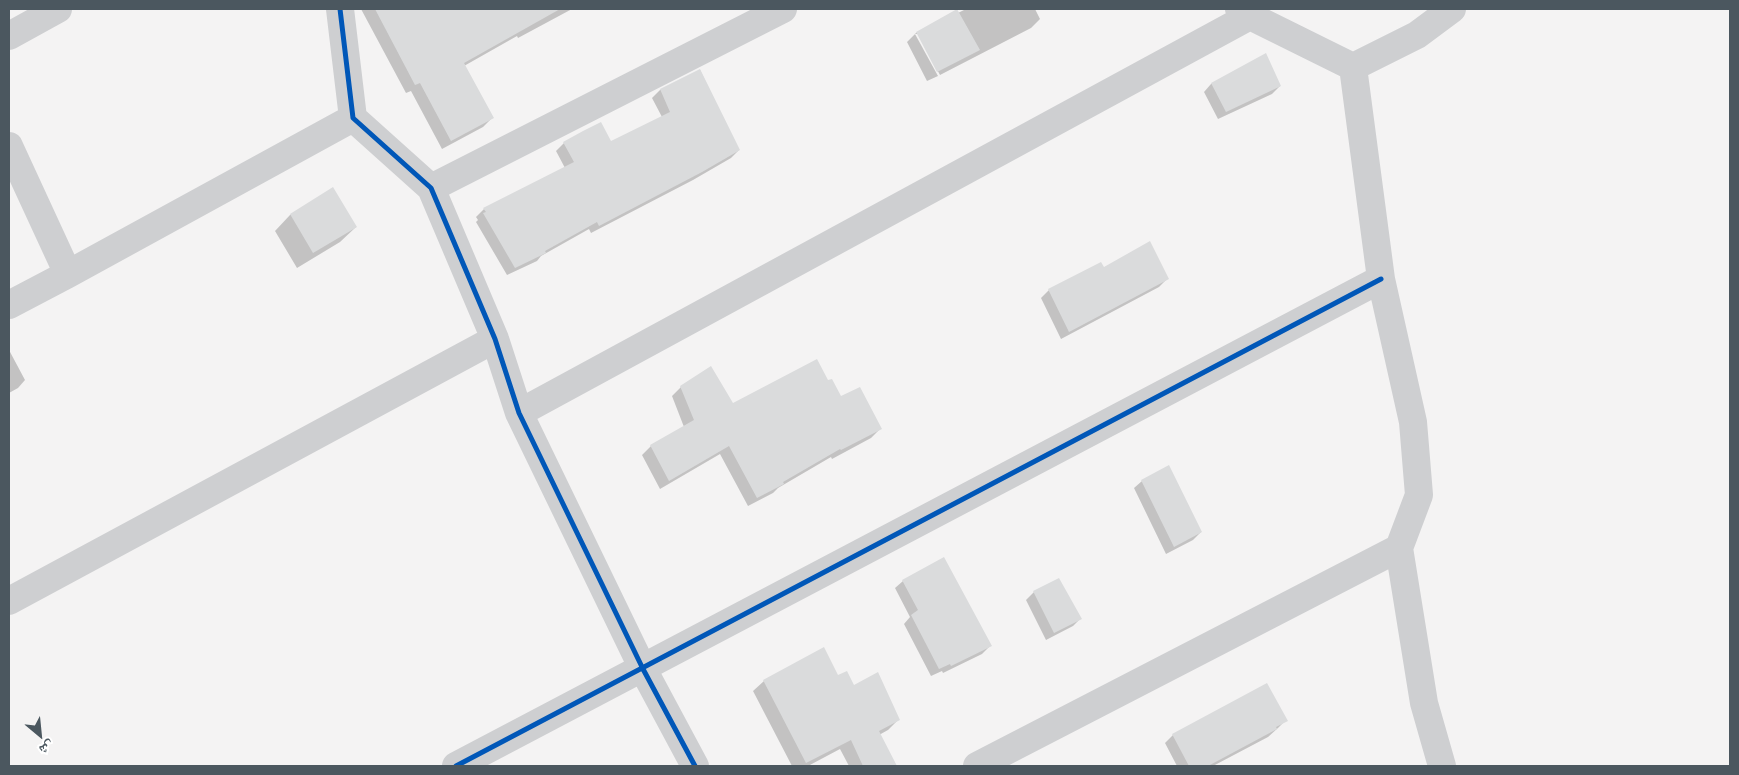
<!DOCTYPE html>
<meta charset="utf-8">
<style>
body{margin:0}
#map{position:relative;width:1739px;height:775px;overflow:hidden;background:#f4f3f3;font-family:"PT Sans Narrow","Noto Naskh Arabic",sans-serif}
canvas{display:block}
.frame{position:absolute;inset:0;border:10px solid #4b575f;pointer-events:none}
.north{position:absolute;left:15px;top:710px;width:50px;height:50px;-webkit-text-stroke:4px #fff;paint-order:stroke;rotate:152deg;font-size:14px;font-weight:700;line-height:20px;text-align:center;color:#4b575f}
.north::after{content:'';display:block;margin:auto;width:18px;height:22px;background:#4b575f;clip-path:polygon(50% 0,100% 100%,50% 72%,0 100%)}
</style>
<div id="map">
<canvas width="1739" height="775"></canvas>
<div class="frame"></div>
<div class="north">ش</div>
</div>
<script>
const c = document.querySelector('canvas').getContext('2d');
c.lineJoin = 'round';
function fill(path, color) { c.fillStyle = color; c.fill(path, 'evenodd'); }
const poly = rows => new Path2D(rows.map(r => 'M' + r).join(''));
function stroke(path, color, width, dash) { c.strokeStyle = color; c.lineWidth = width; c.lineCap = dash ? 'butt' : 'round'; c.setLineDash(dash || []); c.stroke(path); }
fill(poly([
 [361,9,572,9,518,38,517,36,464,66,492,118,483,127,442,149,411,91,406,93],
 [966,9,1035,9,1040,19,1031,28,940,75,918,34,915,34,938,76,927,81,907,42,916,33,957,11,958,13],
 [1266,55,1280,86,1272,94,1218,119,1204,92,1211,84],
 [700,70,739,150,731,158,693,180,591,233,589,229,541,256,537,261,507,275,476,222,478,220,476,217,484,209,565,168,556,151,564,143,610,143,662,117,652,98,660,90],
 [333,189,356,227,340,242,297,268,275,231,290,215],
 [1103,269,1167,279,1159,287,1061,339,1041,298,1049,290],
 [9,350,25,380,18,388,9,393],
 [828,382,840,398,880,429,871,438,832,459,831,457,778,488,773,493,748,506,720,454,660,489,642,455,651,446,684,427,672,396,681,387,733,405],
 [1142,481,1201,532,1193,540,1166,554,1134,488],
 [903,581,990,646,982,654,943,673,942,671,931,676,904,624,910,617,895,588],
 [1034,592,1080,619,1073,626,1046,640,1026,600],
 [838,677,898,720,888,730,879,735,890,755,890,766,849,766,840,749,808,766,792,766,753,691,764,681],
 [1266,685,1286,720,1278,728,1268,737,1213,766,1177,766,1165,743,1173,735]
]), '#0003');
fill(poly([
 [375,9,560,9,464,63,494,118,451,141,420,83,415,85],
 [957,9,980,50,937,72,916,32],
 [1266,53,1281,86,1226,112,1211,83],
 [700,69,740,150,702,172,599,226,597,222,545,251,546,253,515,268,483,213,486,212,483,208,574,162,563,142,583,131,601,122,611,141,670,112,660,89],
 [333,187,357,227,313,253,290,214],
 [1150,241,1169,279,1069,332,1048,289,1101,262,1104,267],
 [817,359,828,380,832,379,841,396,860,387,882,429,841,450,840,449,783,482,784,484,757,498,729,446,669,481,650,445,694,420,680,386,711,366,733,403],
 [1169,465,1202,532,1174,547,1141,480],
 [944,557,992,646,951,666,950,664,939,669,911,615,918,610,902,580],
 [1059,578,1082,619,1054,633,1033,591],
 [824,647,838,675,847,671,854,685,878,672,900,720,879,731,897,766,863,766,851,740,806,763,763,680],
 [1267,683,1288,721,1276,727,1277,729,1208,766,1189,766,1172,734]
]), '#dadbdc');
stroke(poly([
 [340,9,353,118,431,188,495,339,519,413,643,669,695,766],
 [1239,9,1250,16,1353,67],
 [9,36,58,9],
 [9,146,68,274],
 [431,188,783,9],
 [9,305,68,274,353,118],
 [519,413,1250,16],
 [9,601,495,339],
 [456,766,1381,279],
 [977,766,1399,548],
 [1442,766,1424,703,1399,548,1419,495,1413,422,1381,279,1353,67,1417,35,1452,9]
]), '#cecfd1', 28);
stroke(poly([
 [340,9,353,118,431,188,495,339,519,413,643,669,695,766],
 [456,766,1381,279]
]), '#0057b8', 5);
</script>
